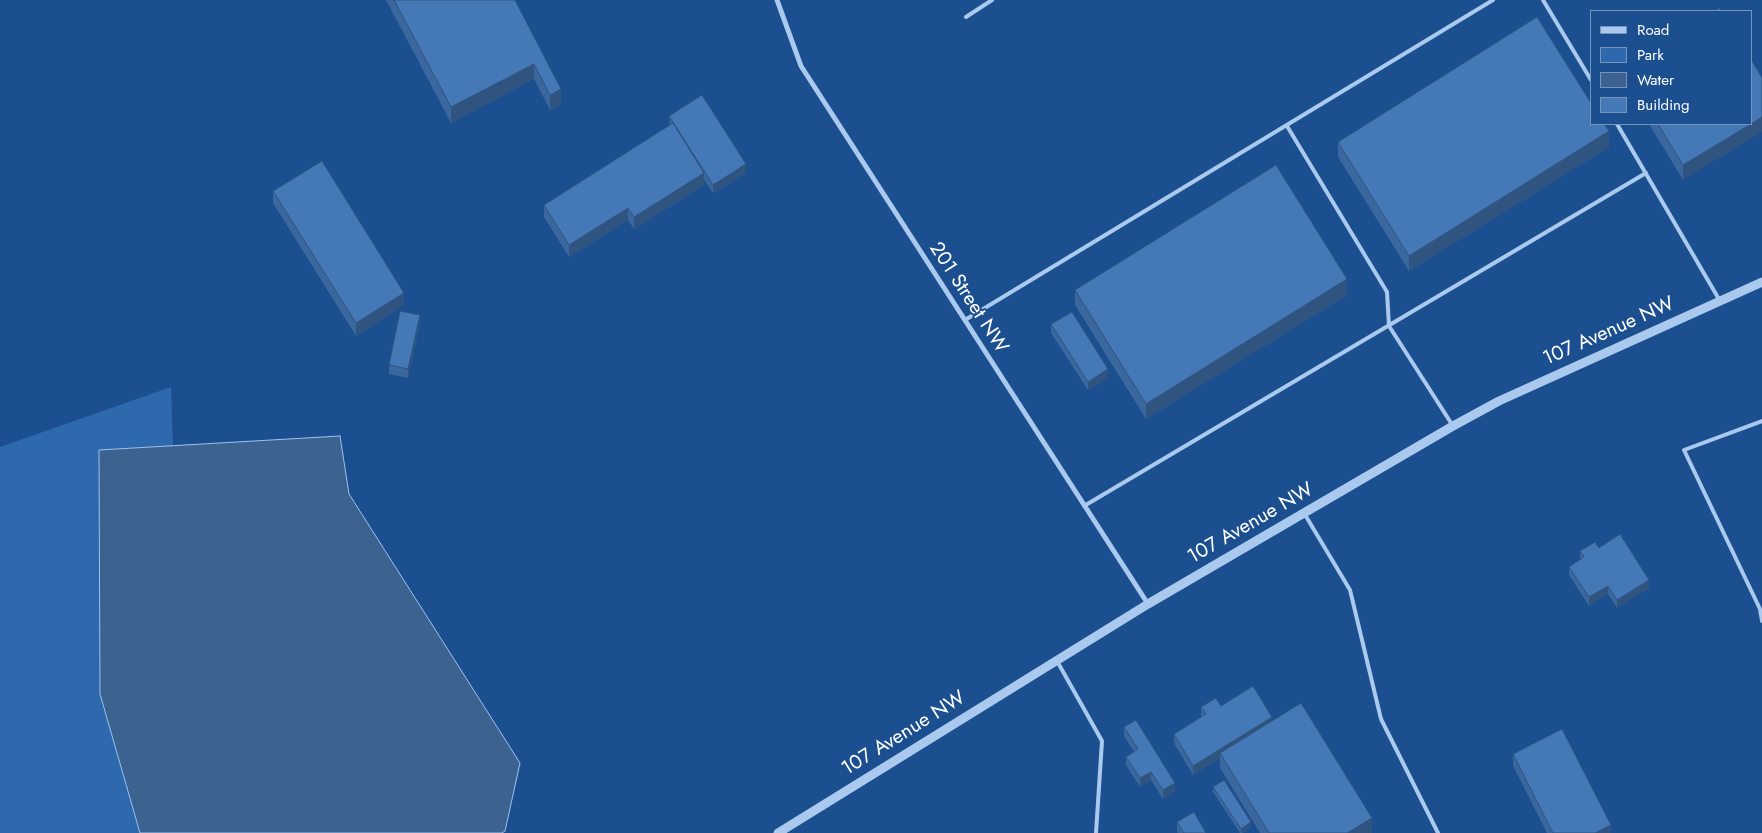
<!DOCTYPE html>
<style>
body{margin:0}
#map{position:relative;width:1762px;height:833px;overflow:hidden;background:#1b4f8f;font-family:Jost,sans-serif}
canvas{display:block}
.legend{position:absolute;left:1590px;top:10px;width:162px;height:115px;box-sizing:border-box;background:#1b4f8f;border:1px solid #7695bc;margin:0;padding:6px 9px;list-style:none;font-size:15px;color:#fff}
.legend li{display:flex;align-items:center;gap:10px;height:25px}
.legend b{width:25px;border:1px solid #7695bc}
</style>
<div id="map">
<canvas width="1762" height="833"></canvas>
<ul class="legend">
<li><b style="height:6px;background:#a9c9ee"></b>Road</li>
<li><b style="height:14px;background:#2e69ad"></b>Park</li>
<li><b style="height:14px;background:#3c6290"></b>Water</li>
<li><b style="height:14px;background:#4478b7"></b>Building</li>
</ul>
</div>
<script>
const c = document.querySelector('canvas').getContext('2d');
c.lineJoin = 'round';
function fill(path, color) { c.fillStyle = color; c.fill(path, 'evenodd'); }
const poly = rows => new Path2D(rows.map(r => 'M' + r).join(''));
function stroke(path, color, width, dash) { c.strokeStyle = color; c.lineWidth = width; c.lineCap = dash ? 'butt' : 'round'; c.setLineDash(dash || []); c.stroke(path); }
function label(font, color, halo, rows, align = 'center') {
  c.font = font + ' Jost,sans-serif'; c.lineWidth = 4; c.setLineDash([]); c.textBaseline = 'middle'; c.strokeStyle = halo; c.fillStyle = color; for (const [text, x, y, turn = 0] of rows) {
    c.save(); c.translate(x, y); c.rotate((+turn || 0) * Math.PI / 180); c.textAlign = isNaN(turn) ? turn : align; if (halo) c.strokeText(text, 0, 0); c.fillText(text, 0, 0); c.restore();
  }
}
fill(poly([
 [171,387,173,446,99,450,100,694,140,833,0,833,0,447]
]), '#2e69ad');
const water = poly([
 [340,436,349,494,520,763,505,831,502,833,140,833,100,694,99,450,340,436]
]);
fill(water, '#3c6290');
stroke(water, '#9cc4f0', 1);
stroke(poly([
 [1543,0,1591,80],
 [966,17,992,0],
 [1617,124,1720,301],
 [1287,126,1387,292,1389,326,1453,426],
 [965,320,1493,0],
 [1762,421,1684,450,1760,609,1762,621],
 [1084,506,1646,173],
 [1304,513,1350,590,1381,719,1438,833],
 [1057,661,1102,741,1096,833]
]), '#a9c9ee', 4);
stroke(poly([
 [777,0,801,66,1148,604]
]), '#a9c9ee', 5);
stroke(poly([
 [778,833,1148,604,1453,426,1499,401,1762,282]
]), '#a9c9ee', 9);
fill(poly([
 [386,0,515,0,561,104,550,110,534,79,451,123],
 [669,116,746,173,713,193,704,180,704,185,634,229,628,220,569,257,544,217,544,205,670,125],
 [1649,124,1751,124,1683,180],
 [1338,142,1609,147,1409,271,1338,157],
 [273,191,404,305,356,336,273,203],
 [1075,290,1347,295,1146,419,1075,305],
 [420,323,408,378,389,374,389,365],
 [1051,324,1108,378,1088,390,1051,333],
 [1599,548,1649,588,1617,608,1608,594,1589,606,1569,575,1569,567,1580,560,1580,551],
 [1221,706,1272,721,1372,833,1260,833,1220,768,1220,758,1193,775,1174,743,1174,734,1202,717,1201,715,1201,707],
 [1124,727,1175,792,1163,799,1151,780,1140,787,1126,765,1126,757,1134,752,1124,736],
 [1513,754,1611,833,1547,833,1513,766],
 [1213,787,1251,827,1242,833,1240,833,1213,792],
 [1177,822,1206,833,1178,833,1177,831]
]), '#3a679d');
fill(poly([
 [534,64,534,79,451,123,451,107],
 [561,89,561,104,550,110,550,95],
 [1762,117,1762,132,1683,180,1683,165],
 [1609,131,1609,147,1409,271,1409,256],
 [746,164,746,173,713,193,713,185],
 [704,173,704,185,634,229,634,217],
 [628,208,628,220,569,257,569,245],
 [1347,279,1347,295,1146,419,1146,404],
 [404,293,404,305,356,336,356,323],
 [420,315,420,323,408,378,408,369],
 [1108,369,1108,378,1088,390,1088,382],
 [1649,580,1649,588,1617,608,1617,600],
 [1608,586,1608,594,1589,606,1589,597],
 [1272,717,1272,726,1220,753,1220,758,1193,775,1193,766],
 [1151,772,1151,780,1140,787,1140,778],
 [1175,783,1175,792,1163,799,1163,790],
 [1372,818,1372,833,1347,833],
 [1251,822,1251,827,1241,833,1241,829],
 [1611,825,1611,833,1595,833]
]), '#305480');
const building = poly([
 [394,0,515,0,561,89,550,95,534,64,451,107,394,0],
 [1720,8,1721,11,1714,11,1720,8],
 [1537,17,1591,103,1591,124,1604,124,1609,131,1409,256,1338,142,1537,17],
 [1751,59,1762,78,1762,117,1751,124,1751,59],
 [702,95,746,164,713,185,669,116,702,95],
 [673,123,704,173,634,217,628,208,569,245,544,205,673,123],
 [1658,124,1751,124,1683,165,1658,124],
 [322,161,404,293,356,323,273,191,322,161],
 [1276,165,1347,279,1146,404,1075,290,1276,165],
 [400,311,420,315,408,369,389,365,400,311],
 [1072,312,1108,369,1088,382,1051,324,1072,312],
 [1620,534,1649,580,1617,600,1608,586,1589,597,1569,567,1584,557,1580,551,1595,542,1599,548,1620,534],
 [1253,686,1272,717,1193,766,1174,734,1206,714,1201,707,1216,698,1221,706,1253,686],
 [1301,703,1372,818,1347,833,1269,833,1220,753,1301,703],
 [1136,720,1175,783,1163,790,1151,772,1140,778,1126,757,1138,749,1124,727,1136,720],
 [1562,729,1611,825,1595,833,1553,833,1513,754,1562,729],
 [1224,780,1251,822,1241,829,1213,787,1224,780],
 [1194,812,1206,833,1184,833,1177,822,1194,812]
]);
fill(building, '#4478b7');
stroke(building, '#305480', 1);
label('20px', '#fff', '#1b4f8f', [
 ["201 Street NW",968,298,57],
 ["107 Avenue NW",1609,332,-24],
 ["107 Avenue NW",1251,524,-30],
 ["107 Avenue NW",904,734,-32]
]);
</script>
